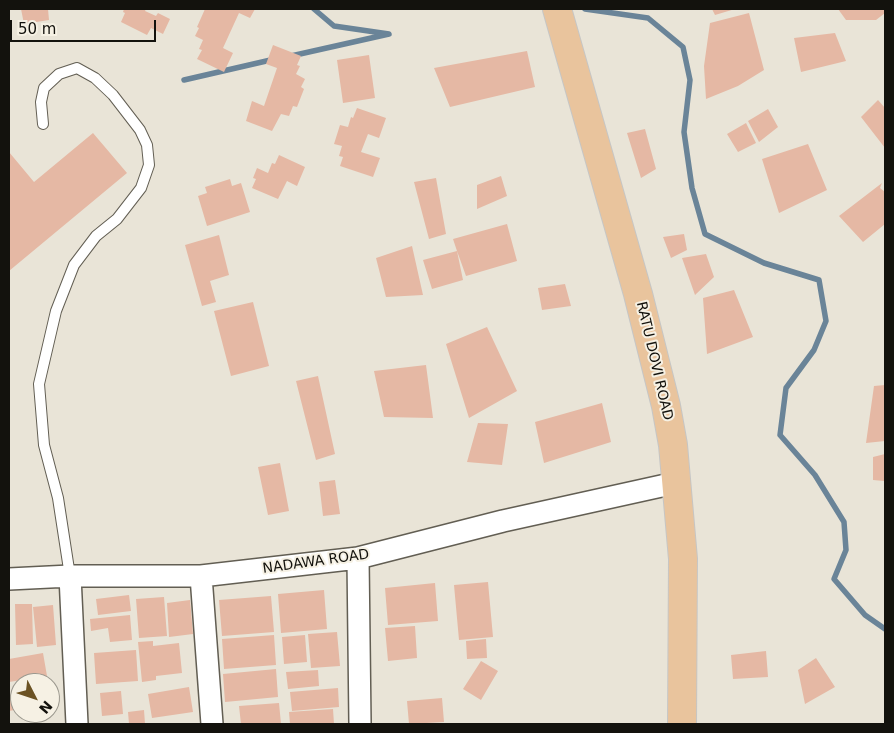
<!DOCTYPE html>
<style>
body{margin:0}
#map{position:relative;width:894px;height:733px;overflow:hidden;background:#e9e4d7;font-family:"DejaVu Sans",sans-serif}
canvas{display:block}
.frame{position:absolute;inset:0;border:10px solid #13120d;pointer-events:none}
.north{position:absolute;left:10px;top:673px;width:50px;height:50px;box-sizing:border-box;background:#f6f1e4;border:1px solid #9b988e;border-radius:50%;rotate:131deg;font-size:14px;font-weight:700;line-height:20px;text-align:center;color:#13120d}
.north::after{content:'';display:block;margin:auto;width:18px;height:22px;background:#6b5223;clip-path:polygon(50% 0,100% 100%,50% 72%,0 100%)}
.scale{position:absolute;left:10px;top:20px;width:146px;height:22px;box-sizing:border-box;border:2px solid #13120d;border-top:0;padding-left:6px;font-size:15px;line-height:18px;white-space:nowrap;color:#13120d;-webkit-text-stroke:4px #f6f1e4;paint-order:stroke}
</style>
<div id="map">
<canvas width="894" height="733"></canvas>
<div class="frame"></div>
<div class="north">N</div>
<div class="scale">50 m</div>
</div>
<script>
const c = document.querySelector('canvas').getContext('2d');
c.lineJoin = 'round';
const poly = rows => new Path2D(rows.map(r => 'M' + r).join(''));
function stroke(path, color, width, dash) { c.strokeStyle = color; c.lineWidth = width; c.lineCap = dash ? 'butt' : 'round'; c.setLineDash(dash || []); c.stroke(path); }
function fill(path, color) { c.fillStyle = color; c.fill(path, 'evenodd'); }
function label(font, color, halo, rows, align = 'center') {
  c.font = font + ' "DejaVu Sans",sans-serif'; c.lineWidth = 4; c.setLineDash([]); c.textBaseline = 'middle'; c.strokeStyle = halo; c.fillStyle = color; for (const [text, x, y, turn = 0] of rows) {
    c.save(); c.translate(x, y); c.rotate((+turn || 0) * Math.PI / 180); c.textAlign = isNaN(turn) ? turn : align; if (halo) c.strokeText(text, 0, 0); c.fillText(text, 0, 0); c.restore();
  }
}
stroke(poly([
 [585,9,648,18,683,47,690,80,684,132,692,188,705,234,764,263,819,280,826,321,814,350,786,388,780,435,815,475,844,522,846,550,834,579,865,615,885,629],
 [291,56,389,34,334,26,314,9],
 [184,80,275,59]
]), '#6a8498', 5.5);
fill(poly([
 [21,9,48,9,49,20,24,24],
 [124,9,146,9,145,11,156,16,158,13,170,19,163,34,151,28,147,35,121,22,125,13,123,12],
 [205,9,255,9,250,18,239,13,223,48,233,53,224,72,197,59,202,50,199,49,203,40,195,36,199,28,197,27],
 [712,9,735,9,715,15],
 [838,9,885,9,885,13,876,20,846,20],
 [749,13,764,70,738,86,706,99,704,66,710,23],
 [835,33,846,61,801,72,794,38],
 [273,45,301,56,297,65,300,66,296,74,305,79,301,87,304,89,297,107,293,106,289,116,281,114,272,131,246,121,252,101,264,106,277,68,266,64],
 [527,51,535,87,450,107,434,68],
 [369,55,375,98,343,103,337,60],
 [878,100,885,108,885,148,861,117],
 [357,108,386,118,379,138,368,134,361,152,380,158,373,177,340,166,343,157,339,156,342,146,334,144,340,125,348,127,351,117,353,118],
 [768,109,778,127,759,142,748,121],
 [746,123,756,143,738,152,727,134],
 [645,129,656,169,641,178,627,133],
 [93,133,127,173,9,271,9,152,34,182],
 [808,144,827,190,779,213,762,159],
 [279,155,305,167,297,186,287,181,278,199,252,188,256,179,253,178,257,168,268,173,272,163,275,164],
 [501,176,507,196,477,209,477,185],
 [436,178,446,234,429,239,414,182],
 [230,179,232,186,241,183,250,212,207,226,198,196,207,193,205,187],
 [882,183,880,188,885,192,885,224,863,242,839,216],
 [507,224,517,261,466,276,457,251,463,280,432,289,423,260,457,251,453,239],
 [684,234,687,250,671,258,663,237],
 [219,235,229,275,210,281,216,302,202,306,185,245],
 [412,246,423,295,386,297,376,258],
 [706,254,714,277,695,295,682,258],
 [565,284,571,306,542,310,538,288],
 [734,290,753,337,707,354,703,298],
 [253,302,269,366,231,376,214,311],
 [487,327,517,391,469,418,446,344],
 [426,365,433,418,384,417,374,371],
 [318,376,335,454,316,460,296,381],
 [885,385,885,441,866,443,874,386],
 [602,403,611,442,544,463,535,422],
 [478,423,508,424,502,465,467,462],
 [885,454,885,485,884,481,873,480,873,457],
 [280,463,289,511,268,515,258,467],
 [335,480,340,514,323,516,319,482],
 [488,582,493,637,459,640,454,585],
 [435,583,438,621,388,625,385,588],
 [324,590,327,629,281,633,278,594],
 [129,595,131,611,98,615,96,599],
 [271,596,274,632,222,636,219,600],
 [164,597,167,636,139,638,136,599],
 [190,600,193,634,169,637,167,603],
 [15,604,32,604,33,644,16,645],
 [53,605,56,645,37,647,33,607],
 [130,615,132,640,110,642,108,628,91,631,90,619],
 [415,626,417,658,388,661,385,628],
 [337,632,340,666,311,668,308,634],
 [274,635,276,665,224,669,222,639],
 [305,635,307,662,284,664,282,637],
 [486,639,487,658,467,659,466,641],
 [153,641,153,646,179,643,182,673,156,676,156,680,142,682,138,642],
 [136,650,138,681,96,684,94,653],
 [766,651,768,677,733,679,731,655],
 [43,653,47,676,9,682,9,659],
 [816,658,835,687,805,704,798,670],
 [481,661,498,671,481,700,463,689],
 [276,669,278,697,225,702,223,674],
 [318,670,319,686,288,689,286,672],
 [189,687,193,712,152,718,148,694],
 [338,688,339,707,292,711,290,692],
 [121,691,123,714,102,716,100,693],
 [20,694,20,709,9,711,9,695],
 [442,698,444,722,409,724,407,701],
 [279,703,281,724,241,724,239,706],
 [333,709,334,724,290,724,289,712],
 [144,710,145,724,129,724,128,712]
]), '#e5b8a4');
const lane = poly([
 [43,124,41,102,44,88,59,74,77,68,95,78,113,95,140,130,147,145,149,165,141,188,117,219,96,236,74,265,56,311,39,384,44,445,58,498,70,576]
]);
const street = poly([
 [358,558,360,724],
 [70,576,77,724],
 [201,576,212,724],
 [9,579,70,576,201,576,358,558,503,521,675,483]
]);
const primary = poly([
 [557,9,638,294,666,406,673,445,683,559,682,724]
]);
stroke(lane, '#625e53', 12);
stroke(street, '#625e53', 24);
stroke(primary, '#c6c6c5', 30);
stroke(lane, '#fff', 10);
stroke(street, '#fff', 21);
stroke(primary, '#e9c49d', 28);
label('14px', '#13120d', '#f6f1e4', [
 ["RATU DOVI ROAD",654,361,77],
 ["NADAWA ROAD",316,562,-8]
]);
</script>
